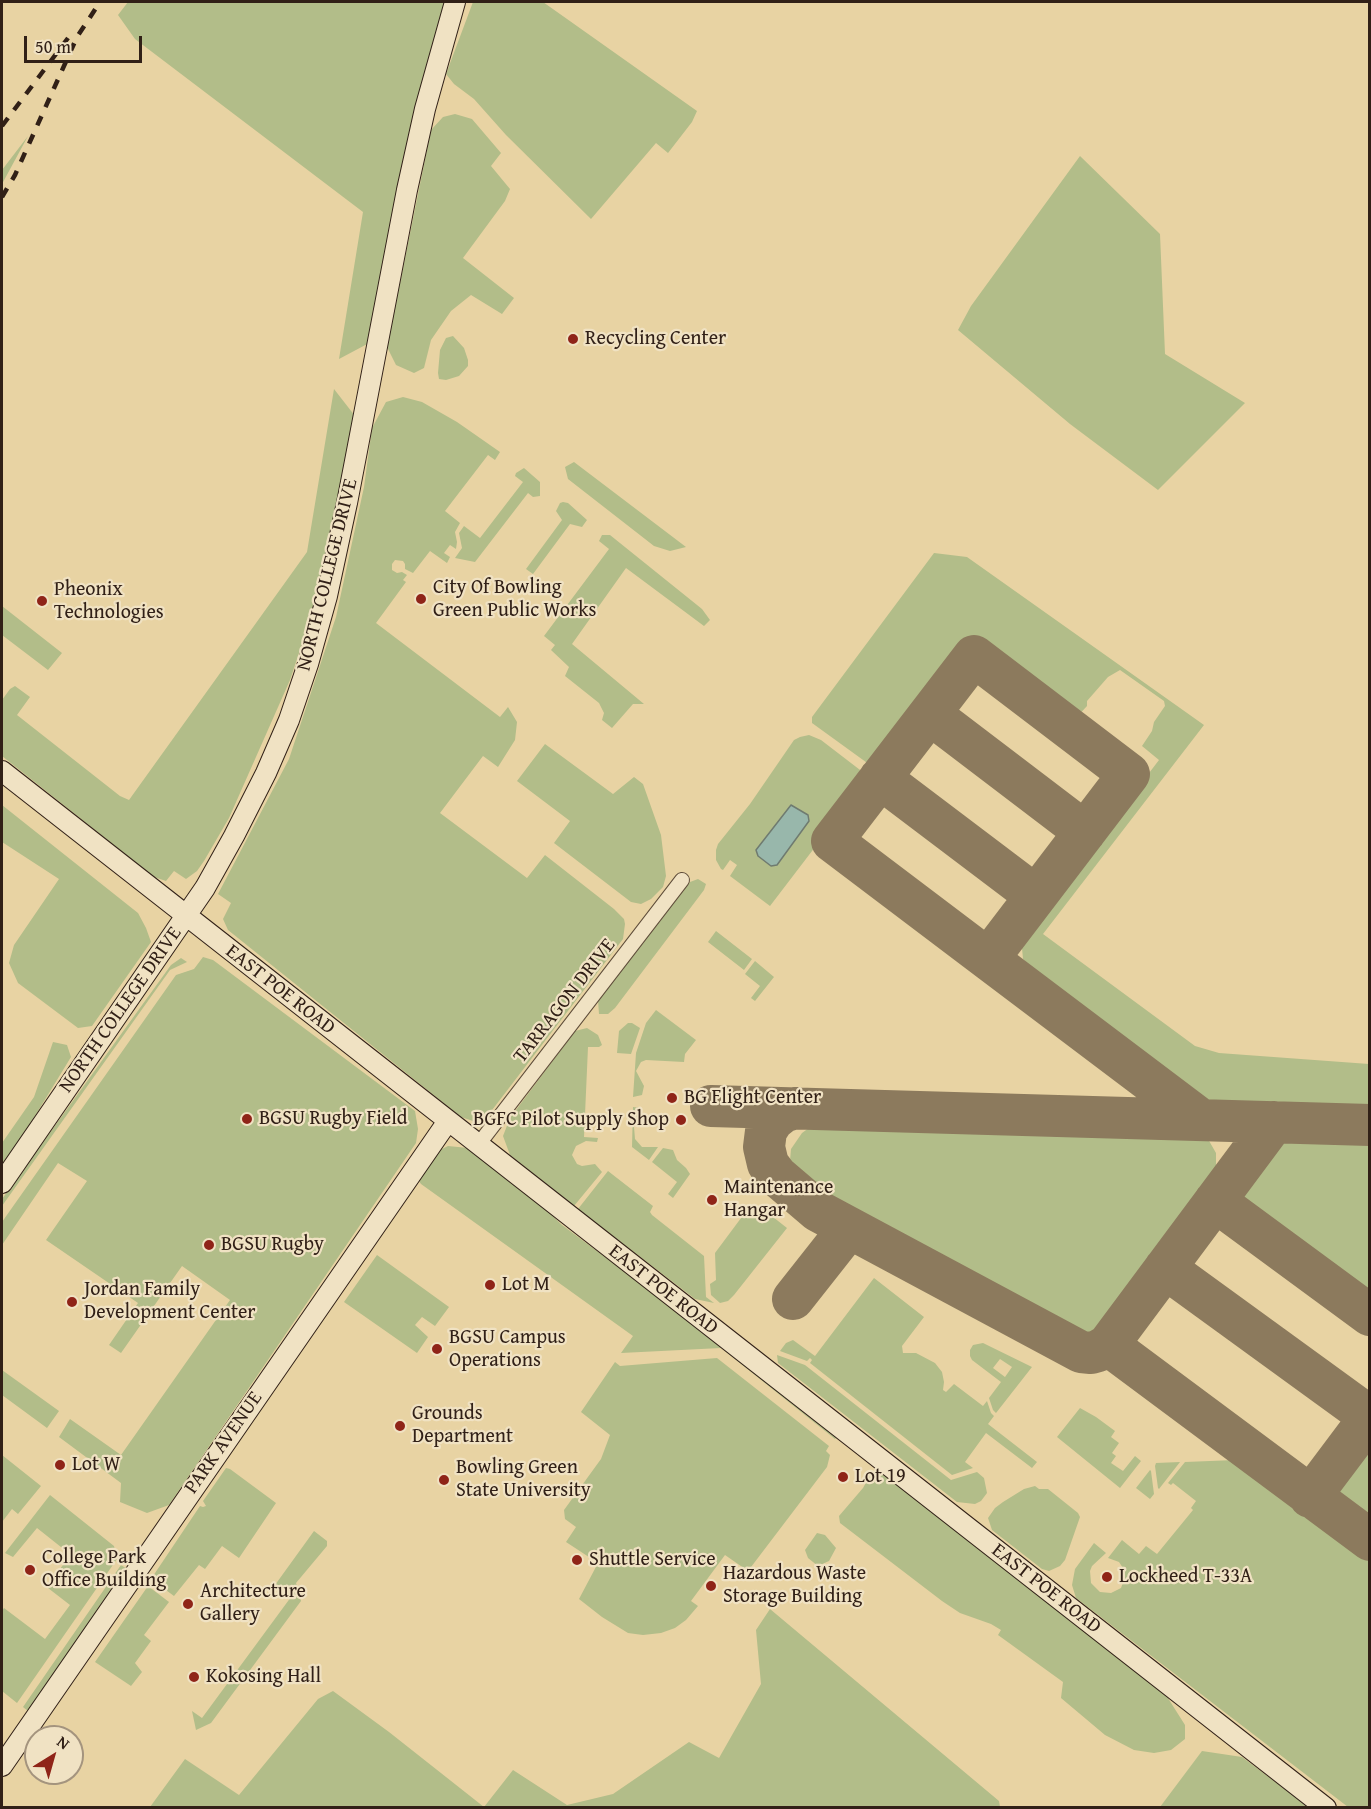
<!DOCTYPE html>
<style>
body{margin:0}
#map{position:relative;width:1371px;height:1809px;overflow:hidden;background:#e8d3a3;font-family:"Gentium Book Plus",serif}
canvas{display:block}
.frame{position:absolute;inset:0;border:3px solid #312017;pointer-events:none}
.north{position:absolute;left:24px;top:1725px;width:60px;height:60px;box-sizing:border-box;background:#f0e2c3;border:2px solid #a4947e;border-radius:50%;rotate:37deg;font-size:16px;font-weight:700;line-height:24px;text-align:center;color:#312017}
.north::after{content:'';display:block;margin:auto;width:21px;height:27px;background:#8f2418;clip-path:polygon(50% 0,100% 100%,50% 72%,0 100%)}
.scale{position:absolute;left:24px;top:36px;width:118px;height:27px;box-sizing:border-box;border:3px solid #312017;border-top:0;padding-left:8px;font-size:18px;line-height:21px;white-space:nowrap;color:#312017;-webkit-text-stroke:4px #f0e2c3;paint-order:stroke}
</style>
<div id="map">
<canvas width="1371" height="1809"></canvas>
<div class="frame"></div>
<div class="north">N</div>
<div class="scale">50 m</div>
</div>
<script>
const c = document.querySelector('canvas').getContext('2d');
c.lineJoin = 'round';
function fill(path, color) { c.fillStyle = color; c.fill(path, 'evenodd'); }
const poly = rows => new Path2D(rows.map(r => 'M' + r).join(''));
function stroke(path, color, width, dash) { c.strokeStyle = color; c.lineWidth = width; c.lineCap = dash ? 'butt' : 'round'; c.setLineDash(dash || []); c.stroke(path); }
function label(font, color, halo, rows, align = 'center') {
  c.font = font + ' "Gentium Book Plus",serif'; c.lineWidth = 4.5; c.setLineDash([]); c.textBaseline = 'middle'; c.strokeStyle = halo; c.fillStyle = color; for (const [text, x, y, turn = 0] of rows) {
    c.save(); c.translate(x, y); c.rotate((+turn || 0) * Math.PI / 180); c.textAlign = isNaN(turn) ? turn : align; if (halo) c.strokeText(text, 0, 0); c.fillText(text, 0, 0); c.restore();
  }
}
fill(poly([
 [128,2,448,2,408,138,371,342,339,359,363,212,135,39,118,15],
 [473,2,543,2,697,111,692,122,668,153,656,143,591,219,506,135,474,99,454,84,446,74],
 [455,114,472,119,501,153,491,166,510,189,505,201,463,258,514,298,502,314,471,295,451,311,431,340,424,368,414,373,396,365,387,347,431,130,443,117],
 [28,136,2,184,2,170],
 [1080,156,1160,234,1165,354,1245,403,1158,490,1070,424,958,330,971,306],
 [453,336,464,348,468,360,468,366,459,376,446,380,439,379,438,373,440,350,446,338],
 [334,389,355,416,325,559,308,626,290,680,229,818,204,861,197,871,186,879,174,871,166,881,154,877,2,756,2,700,10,689,15,686,30,697,17,715,120,796,129,800,307,552],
 [403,397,422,402,457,422,500,452,495,460,488,455,445,511,460,523,455,532,457,542,456,549,450,545,444,553,450,557,447,563,430,551,413,573,405,569,405,564,403,561,395,560,392,564,392,570,397,573,402,572,407,575,403,580,406,582,376,623,500,717,508,707,517,722,515,740,498,767,483,756,440,813,527,878,545,855,614,909,624,919,625,924,623,939,486,1118,476,1122,461,1117,228,930,223,919,231,903,218,894,289,759,336,617,364,487,372,428,386,402],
 [574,462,686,547,670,551,654,546,568,479,565,467],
 [524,468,540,482,540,496,533,497,528,493,475,562,455,558,462,548,459,533,464,526,480,538,523,482,515,476,516,473],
 [563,502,568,503,587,520,582,527,570,524,533,574,526,569,562,520,556,511,560,503],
 [602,535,610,535,702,609,710,620,704,626,626,568,572,644,644,704,633,704,612,728,602,720,604,713,599,703,565,676,569,667,551,650,555,645,544,636,609,549,599,541],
 [934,553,967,557,1204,725,1043,934,1195,1046,1219,1053,1369,1064,1369,1109,1213,1105,1031,968,1023,959,1022,948,1024,937,1159,760,1142,746,1152,731,1154,722,1165,706,1164,701,1120,670,1108,677,1087,701,1087,706,1074,720,974,641,882,761,870,765,812,723,812,717],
 [2,606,62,653,48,670,2,635],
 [809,735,821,740,864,773,864,783,770,906,730,876,737,865,730,860,723,870,721,869,716,860,716,850,718,844,750,804,794,740,800,737],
 [545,744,613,794,634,777,643,784,661,835,666,876,663,887,651,899,641,904,631,902,554,843,570,821,517,781],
 [2,805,138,913,146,928,151,942,92,1026,78,1028,18,983,9,963,14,945,59,879,2,842],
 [698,879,706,884,704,890,615,1008,608,1014,599,1014,598,1000,690,882],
 [716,931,752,959,744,970,708,942],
 [203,957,213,960,415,1111,418,1129,416,1143,169,1505,147,1513,120,1502,121,1483,59,1437,70,1419,121,1455,230,1300,182,1266,121,1353,109,1345,138,1303,46,1240,87,1181,58,1163,2,1245,2,1222,176,975,194,969],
 [181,958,187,962,170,970,2,1206,2,1199,171,965],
 [755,961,774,977,755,1001,751,998,760,986,745,974],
 [656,1010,696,1040,685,1054,684,1062,646,1060,641,1062,636,1071,644,1086,642,1095,633,1097,636,1053,646,1023],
 [628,1023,632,1023,640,1028,631,1054,617,1053,619,1031],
 [587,1028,598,1035,602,1045,599,1047,588,1047,584,1137,598,1138,597,1142,586,1141,576,1146,572,1155,577,1164,582,1166,595,1164,602,1172,574,1206,510,1155,503,1136,510,1118,575,1031],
 [53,1042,67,1045,71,1057,2,1170,2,1143,34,1097],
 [633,1107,640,1108,643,1119,634,1127,635,1139,642,1147,658,1147,649,1160,632,1147],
 [817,1122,1198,1134,1208,1139,1216,1153,1216,1170,1209,1186,1103,1327,1091,1333,1080,1332,840,1204,797,1171,790,1161,791,1149,802,1133],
 [1285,1140,1369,1143,1369,1304,1244,1210,1239,1191,1272,1148],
 [448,1146,468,1148,526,1190,562,1225,726,1347,839,1435,835,1439,721,1348,621,1353,633,1336,421,1184,417,1178,436,1152],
 [663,1148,673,1150,677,1160,686,1168,690,1174,673,1198,668,1194,677,1182,652,1162],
 [608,1171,653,1206,650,1212,652,1215,704,1256,706,1297,714,1303,695,1299,578,1209],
 [747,1210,753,1215,773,1217,787,1228,734,1295,728,1301,720,1303,711,1295,710,1284,716,1280,715,1253],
 [377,1255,449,1307,435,1326,422,1317,415,1325,428,1337,417,1353,344,1302],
 [874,1278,924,1317,902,1346,903,1353,916,1353,935,1363,942,1372,944,1382,943,1390,946,1392,954,1384,983,1406,987,1401,991,1413,994,1416,988,1424,1037,1462,1032,1468,986,1433,965,1462,973,1468,952,1475,810,1363,812,1360,810,1358,807,1361,780,1351,786,1343,793,1340,815,1356],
 [983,1343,1032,1367,996,1413,993,1410,989,1398,1001,1382,972,1360,970,1356,970,1350,973,1345],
 [1000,1359,1012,1367,1005,1377,993,1368],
 [777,1355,805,1365,951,1480,977,1472,984,1478,987,1493,981,1501,975,1504,957,1502,778,1363],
 [717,1358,829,1446,826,1451,830,1455,827,1467,748,1571,725,1555,691,1601,698,1606,686,1620,675,1628,661,1633,643,1635,628,1633,602,1617,579,1599,598,1563,566,1542,576,1527,565,1519,564,1510,601,1459,610,1435,581,1412,615,1362,620,1366],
 [2,1370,59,1411,47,1428,2,1395],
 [1080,1408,1096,1417,1115,1431,1111,1437,1119,1443,1112,1453,1116,1456,1111,1463,1123,1471,1135,1456,1141,1461,1120,1488,1057,1437],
 [1369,1434,1369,1523,1340,1501,1333,1483],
 [2,1455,41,1486,18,1514,12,1509,2,1522],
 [1235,1460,1369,1559,1369,1807,1348,1807,1076,1598,1072,1585,1075,1569,1094,1543,1106,1553,1092,1566,1090,1571,1091,1583,1100,1592,1111,1593,1121,1588,1125,1577,1125,1571,1119,1562,1108,1558,1122,1540,1139,1554,1146,1546,1157,1554,1193,1510,1191,1508,1196,1501,1173,1483,1171,1485,1168,1483,1185,1462],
 [1180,1462,1159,1489,1158,1488,1155,1466,1156,1463],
 [226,1468,230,1469,276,1503,239,1558,222,1546,205,1569,199,1565,174,1596,151,1579,200,1506,203,1507,206,1506,203,1501],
 [1150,1470,1151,1471,1154,1494,1150,1499,1136,1488],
 [872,1472,890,1477,1166,1695,1185,1725,1185,1739,1171,1750,1154,1753,1134,1750,1105,1735,1061,1698,1063,1682,998,1635,1001,1630,991,1624,960,1613,942,1601,840,1523,839,1516,863,1488],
 [1035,1486,1039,1489,1048,1489,1078,1513,1080,1517,1065,1560,1060,1566,1049,1571,1042,1569,992,1530,988,1518,995,1508,1003,1502,1024,1489],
 [50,1495,114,1546,117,1559,17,1703,2,1691,2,1611,4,1608,45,1639,70,1605,48,1588,48,1584,71,1555,37,1528,13,1557,5,1553],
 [314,1531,327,1541,327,1546,296,1583,301,1601,211,1723,196,1730,192,1711,202,1718,291,1597,275,1585],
 [817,1533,825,1535,836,1548,829,1561,818,1566,808,1558,805,1550],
 [121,1565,127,1569,28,1711,23,1707],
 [148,1586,169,1602,144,1635,151,1641,135,1663,142,1672,131,1686,95,1662],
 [770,1609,999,1801,1000,1807,150,1807,185,1759,239,1795,318,1699,333,1691,389,1732,484,1807,513,1770,567,1805,613,1794,689,1742,719,1758,761,1684,756,1630],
 [1202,1751,1242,1757,1309,1807,1160,1807]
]), '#b2bd89');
const water = poly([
 [791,805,808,815,809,821,777,865,771,866,758,856,756,850,791,805]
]);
fill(water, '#98b7ab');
stroke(water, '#6f7b70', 1.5);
stroke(poly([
 [930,714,1085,832],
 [880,778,1036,896],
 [988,959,1129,774,974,656,832,841,988,959,1200,1119],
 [711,1106,1370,1125],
 [796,1108,783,1112,773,1120,766,1131,764,1147,768,1164,777,1176,818,1211,1081,1352,1091,1353,1098,1351,1108,1345,1274,1122],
 [1215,1201,1370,1315],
 [1165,1268,1370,1417],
 [793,1299,849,1228],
 [1108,1345,1370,1540],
 [1310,1497,1370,1417]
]), '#8c7a5d', 42);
const street = poly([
 [478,1145,682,880]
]);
const secondary = poly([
 [2,771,1326,1808],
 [2,1183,205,888,234,836,266,773,289,720,308,664,327,596,347,503,407,190,425,109,455,2],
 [2,1766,448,1121]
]);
stroke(street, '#5f4d3a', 16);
stroke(secondary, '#312017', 22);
stroke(street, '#f0e2c3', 14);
stroke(secondary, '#f0e2c3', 20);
stroke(poly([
 [2,126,74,30],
 [2,197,15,175,77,37,100,2]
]), '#312017', 4.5, [10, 10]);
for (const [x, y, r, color] of [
 [573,339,6,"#8f2418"],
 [421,599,6,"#8f2418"],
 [42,601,6,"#8f2418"],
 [672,1098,6,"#8f2418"],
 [247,1119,6,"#8f2418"],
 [681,1120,6,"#8f2418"],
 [712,1200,6,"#8f2418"],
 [209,1245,6,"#8f2418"],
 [490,1285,6,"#8f2418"],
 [72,1302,6,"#8f2418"],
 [437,1349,6,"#8f2418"],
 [400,1426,6,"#8f2418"],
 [60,1465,6,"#8f2418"],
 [843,1477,6,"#8f2418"],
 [444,1480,6,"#8f2418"],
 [577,1560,6,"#8f2418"],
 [30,1570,6,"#8f2418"],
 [1107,1577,6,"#8f2418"],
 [711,1586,6,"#8f2418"],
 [188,1604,6,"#8f2418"],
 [194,1677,6,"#8f2418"]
]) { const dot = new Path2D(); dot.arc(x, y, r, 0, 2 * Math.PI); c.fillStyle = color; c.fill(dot); stroke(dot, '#f0e2c3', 2); }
label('20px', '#312017', '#f0e2c3', [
 ["Recycling Center",585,339],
 ["City Of Bowling",433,588],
 ["Green Public Works",433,611],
 ["Pheonix",54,590],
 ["Technologies",54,613],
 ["BG Flight Center",684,1098],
 ["BGSU Rugby Field",259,1119],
 ["BGFC Pilot Supply Shop",669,1120,"right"],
 ["Maintenance",724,1188],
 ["Hangar",724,1211],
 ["BGSU Rugby",221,1245],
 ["Lot M",502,1285],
 ["Jordan Family",84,1290],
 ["Development Center",84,1313],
 ["BGSU Campus",449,1338],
 ["Operations",449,1361],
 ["Grounds",412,1414],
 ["Department",412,1437],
 ["Lot W",72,1465],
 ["Bowling Green",456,1468],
 ["State University",456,1491],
 ["Lot 19",855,1477],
 ["College Park",42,1558],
 ["Office Building",42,1581],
 ["Shuttle Service",589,1560],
 ["Hazardous Waste",723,1574],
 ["Storage Building",723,1597],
 ["Lockheed T-33A",1119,1577],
 ["Architecture",200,1592],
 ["Gallery",200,1615],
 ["Kokosing Hall",206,1677]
], 'left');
label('20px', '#312017', '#f0e2c3', [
 ["NORTH COLLEGE DRIVE",328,575,-76],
 ["EAST POE ROAD",280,990,38],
 ["TARRAGON DRIVE",565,1001,-52],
 ["NORTH COLLEGE DRIVE",121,1010,-55],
 ["EAST POE ROAD",663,1290,38],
 ["PARK AVENUE",224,1443,-55],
 ["EAST POE ROAD",1046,1589,38]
]);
</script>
